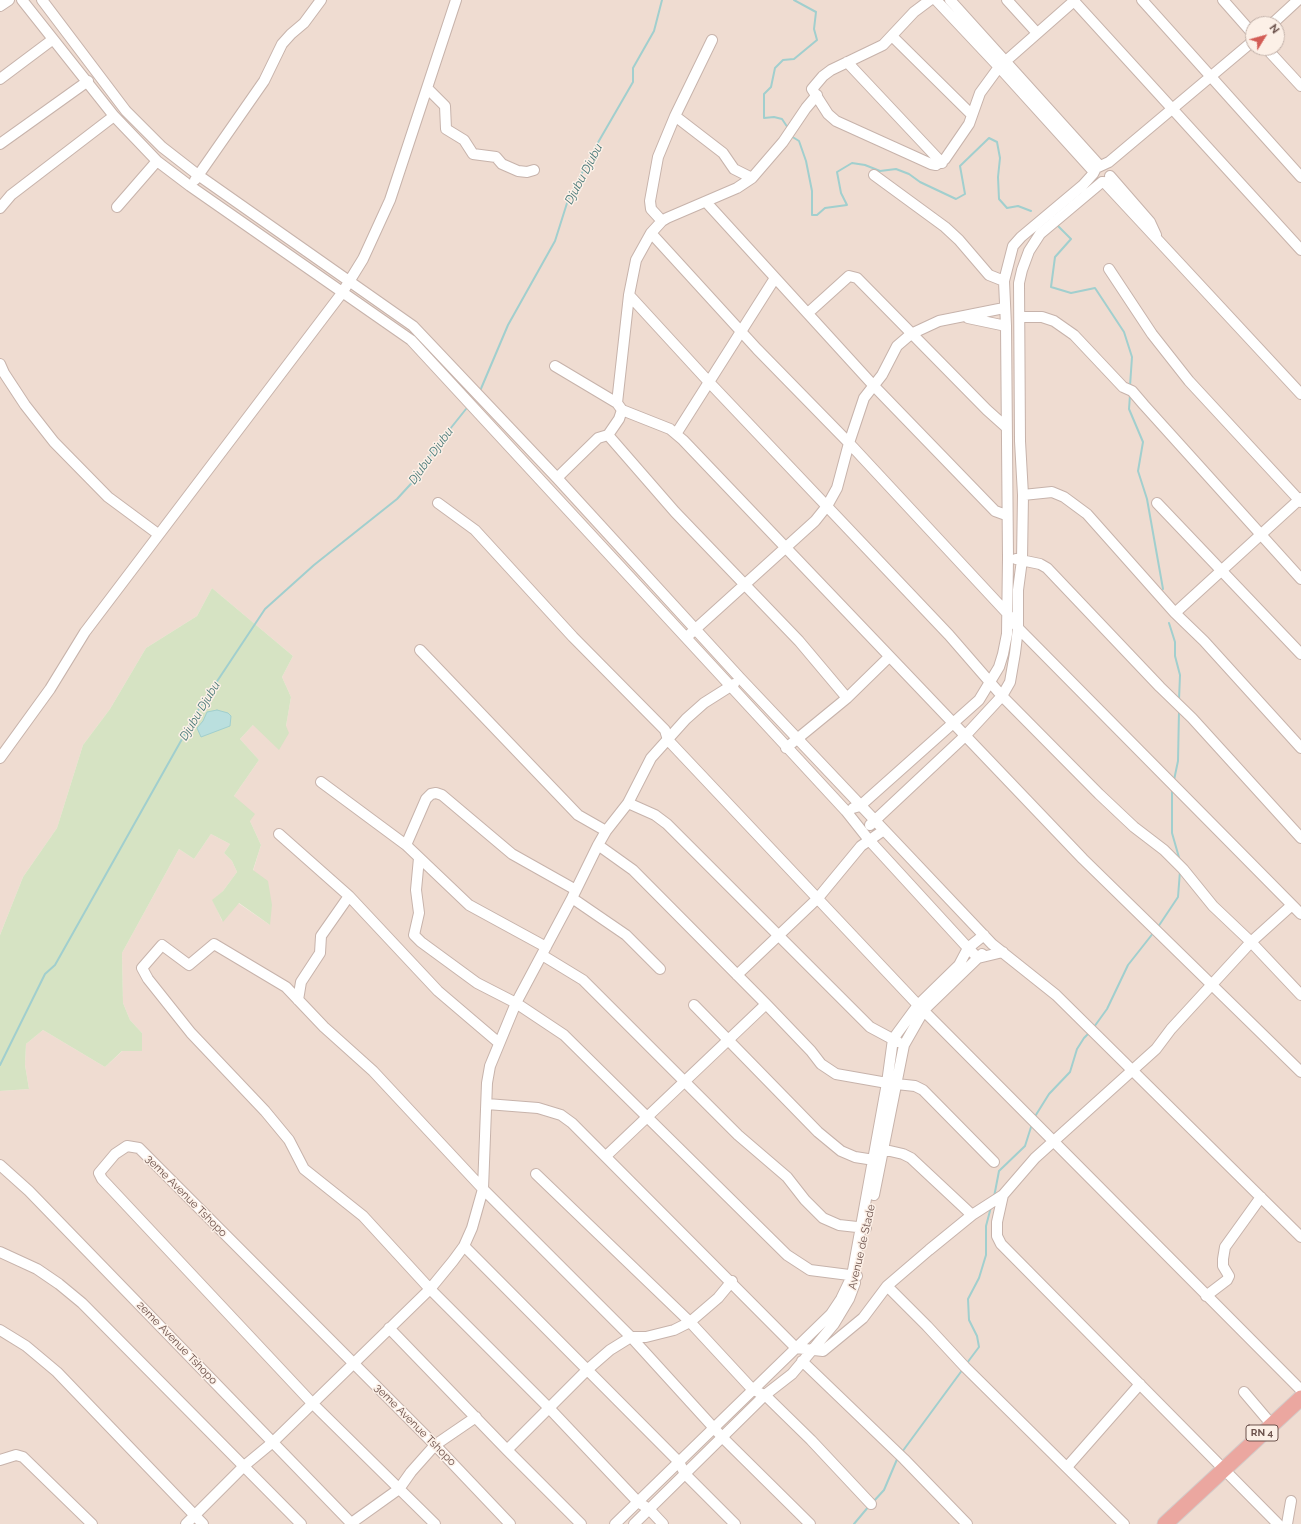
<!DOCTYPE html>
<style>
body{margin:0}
#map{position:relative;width:1301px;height:1524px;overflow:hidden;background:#f8ece2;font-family:Raleway,sans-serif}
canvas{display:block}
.north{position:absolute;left:1245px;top:16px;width:40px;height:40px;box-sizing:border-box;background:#fcf0e7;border:1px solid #c2b1a9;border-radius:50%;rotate:53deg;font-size:11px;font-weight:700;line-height:16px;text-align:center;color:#6c524c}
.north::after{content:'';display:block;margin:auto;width:14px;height:18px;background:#d35d56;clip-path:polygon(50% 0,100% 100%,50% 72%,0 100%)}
</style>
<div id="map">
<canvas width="1301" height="1524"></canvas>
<div class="north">N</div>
</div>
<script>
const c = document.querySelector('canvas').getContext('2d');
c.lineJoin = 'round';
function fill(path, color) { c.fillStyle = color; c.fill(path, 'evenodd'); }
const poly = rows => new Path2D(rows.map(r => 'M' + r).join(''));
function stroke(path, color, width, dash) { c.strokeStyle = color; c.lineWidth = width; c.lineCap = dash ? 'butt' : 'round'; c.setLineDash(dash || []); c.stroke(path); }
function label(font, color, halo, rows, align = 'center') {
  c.font = font + ' Raleway,sans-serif'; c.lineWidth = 3; c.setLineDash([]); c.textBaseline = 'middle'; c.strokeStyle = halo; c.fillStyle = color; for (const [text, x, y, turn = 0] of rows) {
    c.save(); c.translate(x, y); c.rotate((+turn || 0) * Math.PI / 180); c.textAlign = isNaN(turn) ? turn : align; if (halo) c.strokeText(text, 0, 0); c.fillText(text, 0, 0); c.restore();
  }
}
fill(poly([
 [0,0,1301,0,1301,1524,0,1524,0,1091,29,1089,25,1065,26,1044,43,1030,105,1067,142,1033,130,1020,123,1003,122,953,179,849,194,859,211,834,230,844,224,853,232,861,237,872,223,891,213,900,222,921,238,903,270,925,253,871,261,845,250,821,234,796,259,760,240,739,253,725,286,726,291,697,282,677,293,656,212,588,197,616,146,648,110,709,83,745,57,828,23,877,0,935],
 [1253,24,1277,24,1277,48,1253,48]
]), '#efdcd1');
fill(poly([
 [212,588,293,656,282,677,291,697,286,726,289,733,279,750,253,725,240,739,259,760,234,796,255,814,250,821,261,845,253,870,268,881,272,905,270,925,239,903,223,922,212,900,223,891,237,872,232,861,224,853,230,844,211,834,194,859,179,849,122,953,123,1003,130,1020,142,1033,142,1051,122,1051,105,1067,43,1030,26,1044,25,1065,29,1089,0,1091,0,935,23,877,57,828,83,745,110,709,146,648,197,616]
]), '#d6e3c3');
const water = poly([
 [217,710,228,713,231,716,230,726,201,737,197,728,203,721,207,712,217,710]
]);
fill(water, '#badfde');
stroke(water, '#a1cfce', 1);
stroke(poly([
 [788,128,782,119,774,117,764,118,764,94,771,87,775,68,783,60,794,59,817,40,814,29,816,12,794,0],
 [791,136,799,141,806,161,812,191,812,215,817,215,825,208,847,205,841,193,837,172,852,163,865,165,880,171,896,169,909,174,920,182,956,199,965,194,960,166,989,138,997,142,1000,158,998,177,999,199,1007,208,1018,206,1031,211],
 [1056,224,1071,239,1055,257,1051,287,1071,293,1095,288,1124,332,1132,357,1130,386],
 [480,391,508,325,555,241,568,200,596,146,633,82,633,68,654,31,662,0],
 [1130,395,1129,409,1143,442,1138,471,1147,499,1163,589],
 [1169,623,1175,642,1175,656,1180,675,1179,700],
 [1174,780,1178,761,1179,711],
 [1172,789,1172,833,1180,861],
 [1158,927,1178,897,1180,871],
 [1094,1027,1107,1009,1128,965,1154,932],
 [0,1065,45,974,55,965,200,707,265,609,314,565,397,499,419,475,434,449,466,409],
 [1034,1118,1049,1094,1070,1072,1077,1049,1084,1038,1090,1032],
 [994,1197,999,1171,1025,1146,1032,1124],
 [967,1363,979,1347,977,1336,969,1320,968,1299,979,1278,986,1255,986,1226,991,1207],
 [902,1452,963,1369],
 [873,1502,884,1490,898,1457],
 [854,1524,869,1506]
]), '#a1cfce', 2);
const minor = poly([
 [22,0,114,116,157,161,190,186,411,340,846,811,869,840,968,948,978,958,1003,952],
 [42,0,126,111,162,147,198,175,413,326,557,478,740,678,992,944,1056,995,1301,1237],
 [930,0,914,12,883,45,831,70,823,76,812,89,828,114,836,121,931,164,936,165,945,159,969,124,980,93,999,67,1074,1],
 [936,0,999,67,1094,172],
 [950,0,1100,166],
 [1007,0,1037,33],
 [1073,0,1301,250],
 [1142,0,1301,177],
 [1223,0,1253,34],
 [0,6,9,0],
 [1272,24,1298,0],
 [893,37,972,115],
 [1266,48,1301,86],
 [847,62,942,163],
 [0,79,52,40],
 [428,89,445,106,446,129,464,140,473,154,496,157,502,164,518,171,527,172,534,170],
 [675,116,723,153,734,169,752,178],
 [0,144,88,81],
 [874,175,945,227,959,240,989,275,1004,281],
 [1110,176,1150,222,1156,235],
 [195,180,264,81,282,44,291,34,304,23,321,0],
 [1104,182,1301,394],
 [706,202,873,385,995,511,1006,515],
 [117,207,157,161],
 [0,208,11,195,114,116],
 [662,221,651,209,650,201,658,157,675,116,712,40],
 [651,233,757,349,849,443,1007,613,1018,628,1296,909],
 [1109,269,1152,334,1189,381,1301,502],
 [629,295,708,381,949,635,1002,696,1099,794,1134,827,1164,850,1183,869,1213,906,1251,942,1301,995],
 [808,313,849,276,857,278,987,410,1006,427],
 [1020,317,1042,317,1054,321,1074,335,1123,387,1132,391,1144,405,1301,579],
 [968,318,1006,326],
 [0,364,4,373,25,405,54,442,108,497,158,534],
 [555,366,617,403],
 [622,410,670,429,683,440,1083,859,1301,1072],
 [676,434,775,278],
 [608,435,675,512,799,641,847,698],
 [557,478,598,438,608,435,619,419,622,410,617,403,629,295,636,260,651,233,662,221,667,218,737,188,752,178,783,142,806,108,817,95],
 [1023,495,1052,492,1064,497,1087,514,1175,613,1204,641,1301,748],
 [438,503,475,530,573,637,665,730,668,740,918,1005,1301,1390],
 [1157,503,1301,654],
 [1016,559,1040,564,1047,568,1160,687,1192,718,1301,838],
 [1175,613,1301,498],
 [690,634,815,521,827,506,837,488,849,443,864,398,882,375,897,346,911,334,939,321,1004,308],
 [420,650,578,815,606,831],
 [786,748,847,698,889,657],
 [0,758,50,689,85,632,342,293,363,259,390,200,456,0],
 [321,782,406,845,469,905,546,947],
 [628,803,655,815,667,824,870,1027,898,1042],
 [853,808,860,806,979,700,999,667,1003,654,1007,634,1008,558,1006,326,1004,281,1013,246,1021,237,1083,185,1093,174,1096,168,1109,162,1253,41],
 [870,825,965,736,1002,696,1010,682,1015,653,1018,628,1018,590,1022,560,1023,495,1020,441,1019,283,1022,270,1029,251,1040,234,1102,182],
 [279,834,349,896,438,991,499,1043],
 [406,845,426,799,431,794,436,793,442,795,512,854,576,890],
 [598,845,633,870,766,1004,811,1051,821,1064,836,1074,887,1083,915,1086,923,1090,994,1162],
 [419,858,416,890,419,913,414,935,421,942,477,983,516,1003,564,1035,787,1255,810,1270,857,1276],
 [572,898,626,935,660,969],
 [542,955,583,980,738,1135,787,1177,805,1200,823,1218,839,1225,866,1228],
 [737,975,818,898,861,846,884,830],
 [298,1000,301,982,320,953,321,936,349,896],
 [694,1005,818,1132,841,1151,855,1157,874,1160],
 [487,1104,538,1108,561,1115,572,1123,796,1348,823,1351,863,1318,887,1286,929,1250,972,1215,1003,1195,1035,1158,1156,1049,1171,1029,1251,942,1292,905,1301,914],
 [879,1155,883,1151,890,1151,903,1154,911,1158,972,1215],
 [606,1156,766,1004],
 [0,1165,29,1191,352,1524],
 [536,1174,690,1322,753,1390,765,1395,811,1440,871,1504],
 [874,1195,904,1045,924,1010,982,954],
 [1003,1195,997,1222,997,1236,1001,1244,1278,1524],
 [464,1246,679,1462,685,1474,735,1524],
 [0,1252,37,1269,59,1284,82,1303,301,1524],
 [887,1286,927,1326,965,1367,1124,1524],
 [1206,1296,1227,1280,1229,1276,1223,1266,1223,1259,1225,1247,1261,1197],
 [389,1328,507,1450,581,1524],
 [0,1330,26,1346,57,1372,203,1524],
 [802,1361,904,1459,967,1524],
 [1244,1392,1272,1425],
 [507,1450,587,1370,610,1350,631,1337,646,1337,674,1330,690,1322,718,1298,732,1281],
 [0,1460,16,1455,23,1457,92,1524],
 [1067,1467,1140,1384],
 [186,1524,244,1466,273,1442,430,1289,453,1261,464,1246,472,1228,483,1189,487,1083,490,1066,516,1003,572,898,598,845,606,831,628,803,651,758,686,719,704,703,734,684],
 [350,1524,399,1489,411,1472,435,1445,476,1417],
 [435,1524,312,1403,102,1179,99,1173,115,1154,127,1146,139,1148,435,1445,510,1524],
 [615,1524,831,1314,841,1299,852,1276,887,1083,893,1039,918,1005,959,965,968,948,984,935],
 [634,1524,765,1395,792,1374,834,1324,849,1299,855,1283],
 [663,1524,649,1509,638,1502,549,1408,430,1289,363,1216,304,1169,289,1140,265,1111,191,1033,148,979,142,968,162,945,189,965,214,944,286,987,324,1027,373,1071,483,1189,631,1337,723,1438,810,1524],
 [1287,1524,1291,1501]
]);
const highway = poly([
 [1165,1524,1301,1398]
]);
stroke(minor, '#c7b3ab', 12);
stroke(highway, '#d3cbc9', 17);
stroke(minor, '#fff', 10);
stroke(highway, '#eba7a0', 15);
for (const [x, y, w] of [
 [1262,1433,32]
]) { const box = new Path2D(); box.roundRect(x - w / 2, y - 8, w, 16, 3); c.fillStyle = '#fcf0e7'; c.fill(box); stroke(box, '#6c524c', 1); }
label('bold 10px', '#6c524c', null, [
 ["RN 4",1262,1433]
]);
label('11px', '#6c524c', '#fcf0e7', [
 ["3eme Avenue Tshopo",186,1196,45],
 ["Avenue de Stade",862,1247,-77],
 ["2eme Avenue Tshopo",177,1343,46],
 ["3eme Avenue Tshopo",415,1425,45]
]);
label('italic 12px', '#467776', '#fcf0e7', [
 ["Djubu Djubu",584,174,-62],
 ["Djubu Djubu",431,456,-54],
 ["Djubu Djubu",200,711,-59]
]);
</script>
